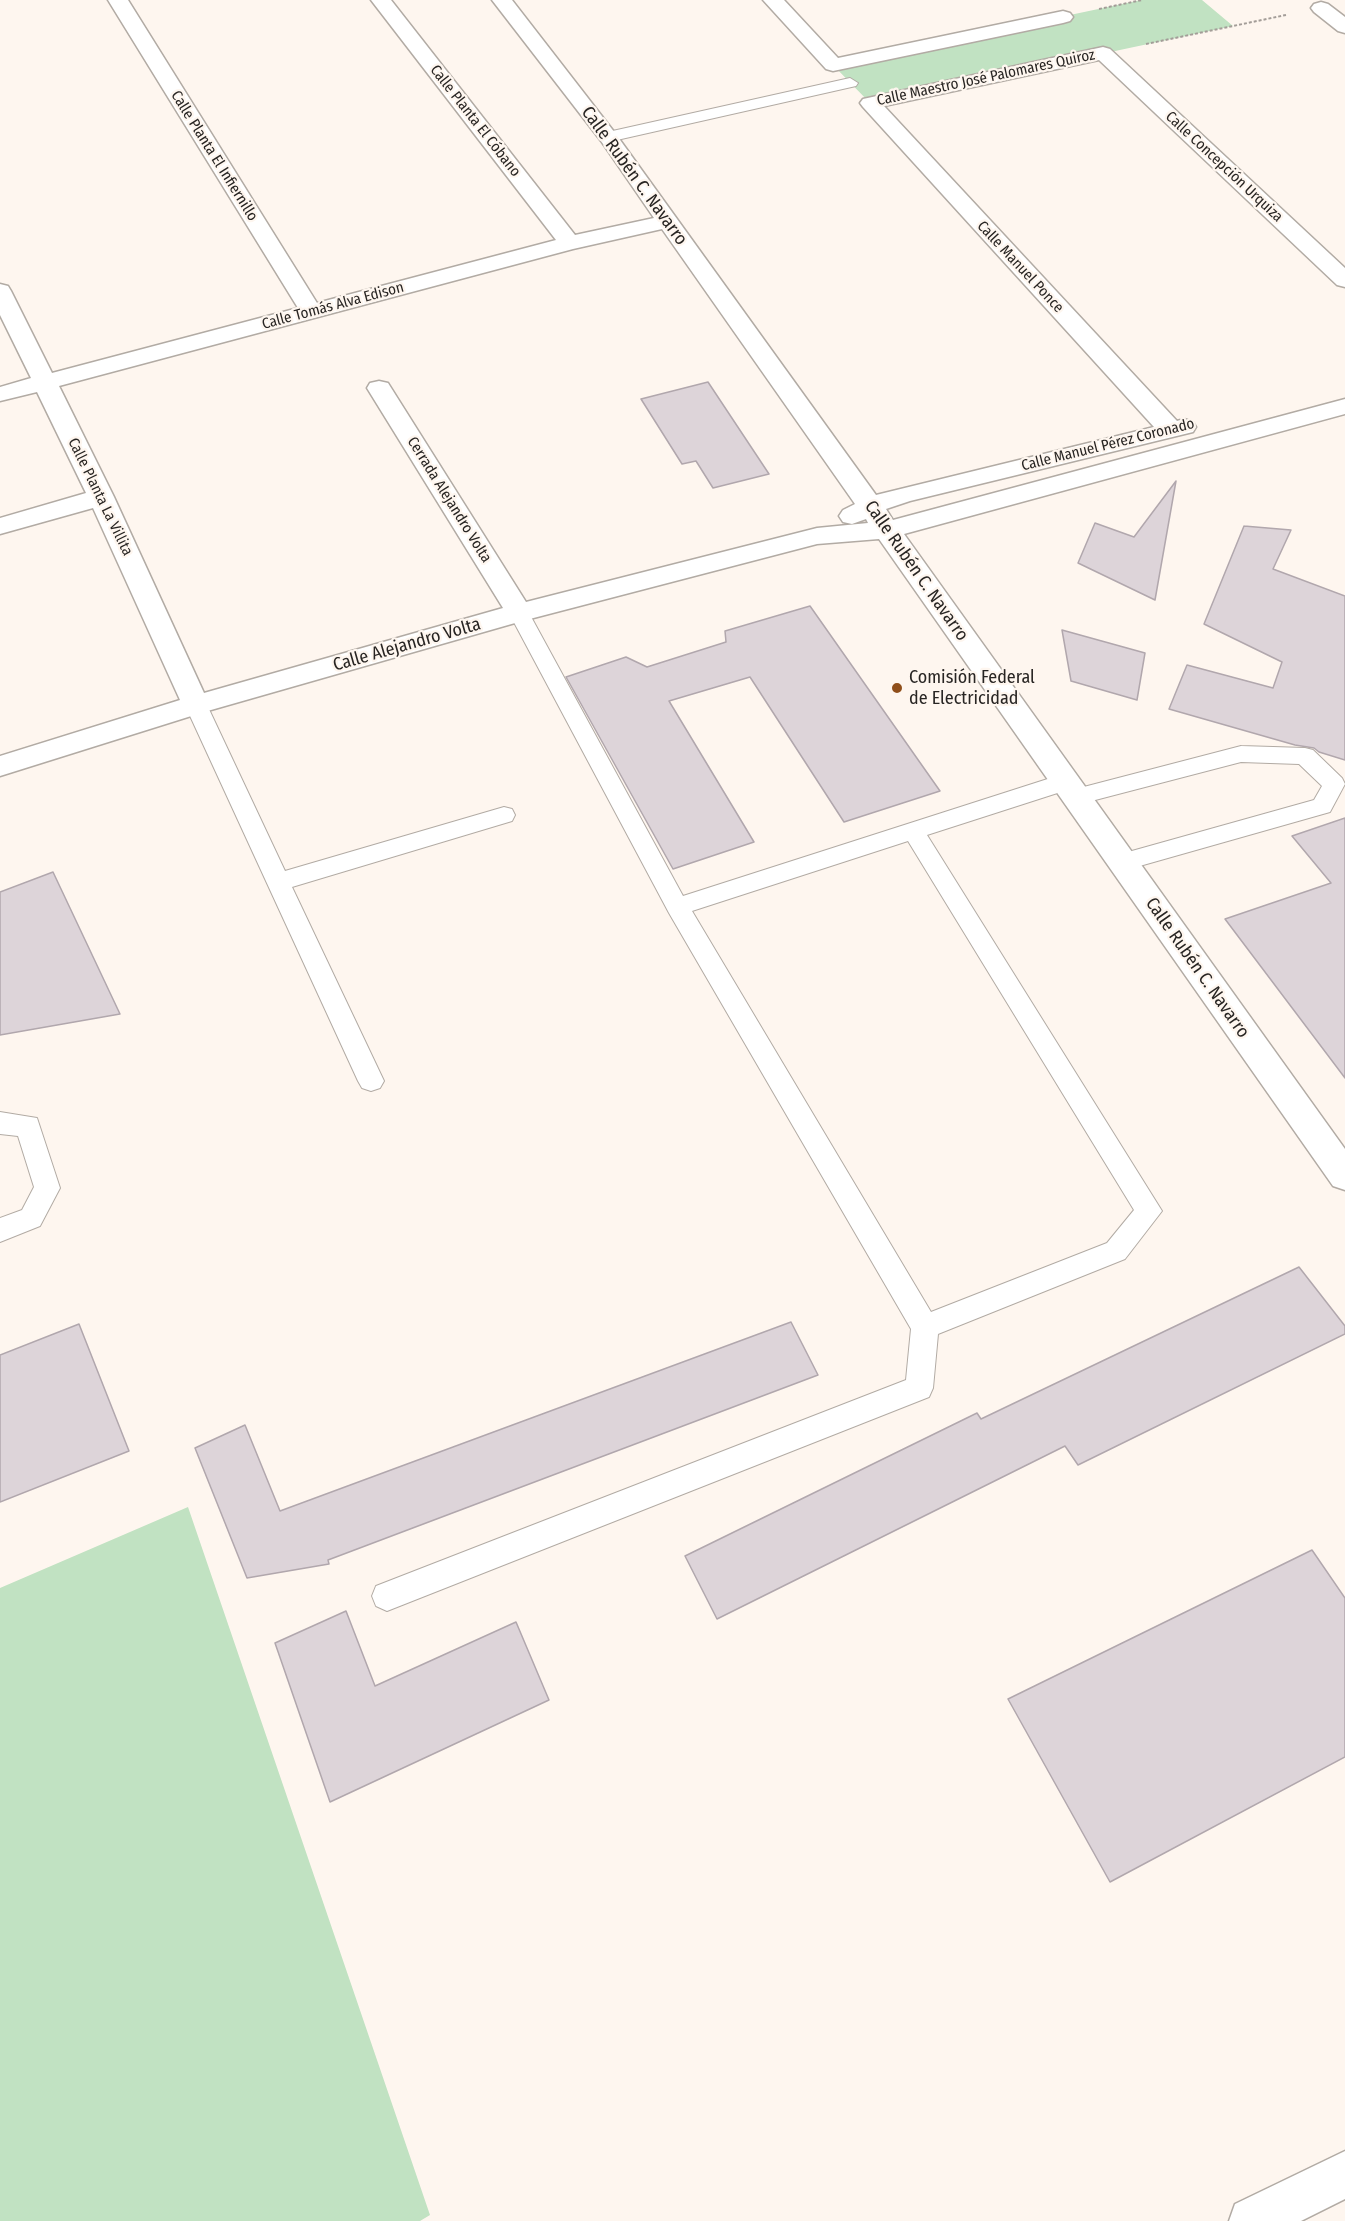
<!DOCTYPE html>
<meta charset="utf-8">
<style>
body{margin:0}
canvas{display:block;background:#fef6ef}
</style>
<canvas width="1345" height="2221"></canvas>
<script>
const c = document.querySelector('canvas').getContext('2d');
c.lineJoin = 'round';
function fill(path, color) { c.fillStyle = color; c.fill(path, 'evenodd'); }
const poly = rows => new Path2D(rows.map(r => 'M' + r).join(''));
function stroke(path, color, width, dash) { c.strokeStyle = color; c.lineWidth = width; c.lineCap = dash ? 'butt' : 'round'; c.setLineDash(dash || []); c.stroke(path); }
function label(font, color, halo, rows, align = 'center') {
  c.font = font + ' "Fira Sans Condensed",sans-serif'; c.lineWidth = 4.5; c.setLineDash([]); c.textBaseline = 'middle'; c.strokeStyle = halo; c.fillStyle = color; for (const [text, x, y, turn = 0] of rows) {
    c.save(); c.translate(x, y); c.rotate((+turn || 0) * Math.PI / 180); c.textAlign = isNaN(turn) ? turn : align; if (halo) c.strokeText(text, 0, 0); c.fillText(text, 0, 0); c.restore();
  }
}
fill(poly([
 [1141,0,1202,0,1233,26,870,103,833,65],
 [188,1507,430,2215,420,2221,0,2221,0,1588]
]), '#c1e2c2');
const building = poly([
 [708,382,769,474,713,488,696,461,682,464,641,399,708,382],
 [1176,481,1155,600,1078,563,1095,523,1134,537,1176,481],
 [1244,526,1291,530,1273,569,1345,596,1345,760,1319,752,1314,748,1295,745,1169,709,1187,665,1273,688,1282,662,1204,624,1244,526],
 [810,606,940,791,844,822,750,677,669,701,754,842,673,869,566,677,626,657,647,667,726,642,725,631,810,606],
 [1062,630,1145,653,1137,700,1071,681,1062,630],
 [1345,818,1345,1078,1225,919,1331,883,1292,836,1345,818],
 [53,872,120,1014,0,1035,0,892,53,872],
 [1299,1267,1345,1326,1345,1334,1078,1465,1065,1446,717,1619,685,1556,977,1413,981,1419,1299,1267],
 [791,1322,818,1375,328,1560,329,1564,247,1578,195,1448,245,1425,280,1511,791,1322],
 [79,1324,129,1451,0,1502,0,1355,79,1324],
 [1312,1550,1345,1598,1345,1757,1110,1882,1008,1699,1312,1550],
 [346,1611,375,1686,516,1622,549,1700,330,1802,275,1643,346,1611]
]);
fill(building, '#ddd4d9');
stroke(building, '#b1a7ad', 1.5);
const service = poly([
 [850,78,858,83,856,86,608,142,600,137,608,132,850,78],
 [519,606,526,608,529,613,683,896,1057,776,1065,774,1073,776,1076,782,1073,788,927,835,1162,1211,1125,1259,938,1334,933,1388,929,1397,387,1611,376,1606,372,1596,376,1586,906,1380,911,1329,669,913,509,613,512,608,519,606],
 [908,841,1134,1210,1107,1243,931,1312,692,911,908,841],
 [196,697,204,700,207,705,285,871,504,807,512,809,515,815,512,821,292,887,384,1081,380,1088,371,1091,362,1088,358,1081,185,705,188,700,196,697],
 [1241,746,1305,748,1313,750,1342,778,1345,784,1330,812,1122,871,1114,868,1110,862,1114,856,1314,800,1322,786,1299,764,1241,762,1076,805,1068,803,1065,797,1068,791,1076,789,1241,746],
 [0,1112,37,1118,60,1188,40,1226,0,1242,0,1218,22,1210,34,1187,18,1136,0,1134,0,1112]
]);
const minor = poly([
 [108,0,128,0,317,303,556,240,371,0,391,0,575,235,654,218,601,141,492,0,512,0,615,133,876,495,1154,427,863,107,860,103,863,99,1103,47,1110,49,1345,268,1345,287,1337,285,1099,60,884,106,1177,421,1184,419,1193,422,1196,427,1193,432,910,501,886,509,893,520,1345,399,1345,414,904,534,1345,1149,1345,1190,1333,1186,879,539,817,544,522,621,204,712,0,776,0,756,180,700,93,508,0,534,0,518,86,493,37,392,0,401,0,387,31,378,0,315,0,284,8,286,11,291,52,373,298,308,108,0],
 [662,229,855,504,843,510,839,516,843,522,852,524,866,519,868,523,817,528,526,602,388,383,379,381,370,383,367,388,503,608,204,693,114,497,59,386,573,249,662,229],
 [763,0,784,0,838,58,1063,11,1070,13,1073,17,1070,21,1063,23,833,71,826,69,763,0],
 [1321,2,1328,4,1345,17,1345,33,1338,31,1314,12,1311,8,1314,4,1321,2],
 [1345,2151,1345,2199,1301,2221,1229,2221,1235,2204,1345,2151]
]);
stroke(service, '#b2aba4', 2);
stroke(minor, '#b2aba4', 3);
stroke(poly([
 [1099,9,1142,0],
 [1146,44,1286,15]
]), '#a39d98', 2, [3, 2]);
fill(service, '#fff');
fill(minor, '#fff');
for (const [x, y, r, color] of [
 [897,688,6,"#8f4e1a"]
]) { const dot = new Path2D(); dot.arc(x, y, r, 0, 2 * Math.PI); c.fillStyle = color; c.fill(dot); stroke(dot, '#fef6ef', 2); }
label('15px', '#282523', '#fef6ef', [
 ["Calle Maestro José Palomares Quiroz",986,78,-12],
 ["Calle Planta El Cóbano",475,121,52],
 ["Calle Planta El Infiernillo",214,156,58],
 ["Calle Concepción Urquiza",1224,167,43],
 ["Calle Manuel Ponce",1020,267,47],
 ["Calle Tomás Alva Edison",333,306,-15],
 ["Calle Manuel Pérez Coronado",1108,445,-14],
 ["Calle Planta La Villita",100,497,64],
 ["Cerrada Alejandro Volta",449,500,58]
]);
label('18px', '#282523', '#fef6ef', [
 ["Calle Rubén C. Navarro",634,176,54],
 ["Calle Rubén C. Navarro",916,571,55],
 ["Calle Alejandro Volta",407,645,-16],
 ["Calle Rubén C. Navarro",1197,968,55]
]);
label('18px', '#282523', '#fef6ef', [
 ["Comisión Federal",909,678],
 ["de Electricidad",909,699]
], 'left');
</script>
